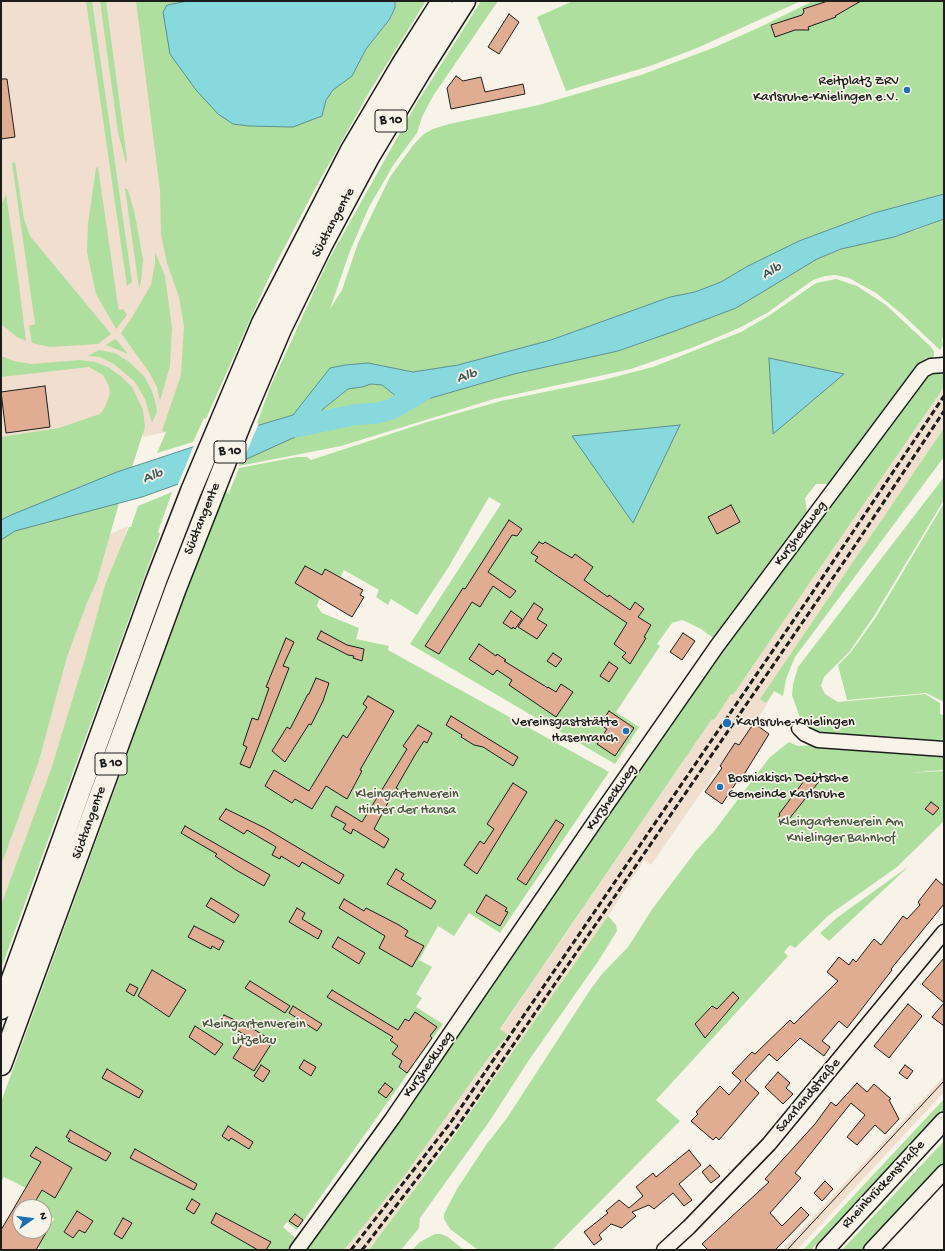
<!DOCTYPE html>
<meta charset="utf-8">
<style>
body{margin:0}
#map{position:relative;width:945px;height:1251px;overflow:hidden;background:#f7f3e8;font-family:"Gochi Hand",sans-serif}
canvas{display:block}
.frame{position:absolute;inset:0;border:2px solid #1c1c1c;pointer-events:none}
.north{position:absolute;left:12px;top:1199px;width:40px;height:40px;box-sizing:border-box;background:#f7f3e8;border:1px solid #9f9d96;border-radius:50%;rotate:76deg;font-size:11px;font-weight:700;line-height:16px;text-align:center;color:#1c1c1c}
.north::after{content:'';display:block;margin:auto;width:14px;height:18px;background:#1f6fb2;clip-path:polygon(50% 0,100% 100%,50% 72%,0 100%)}
</style>
<div id="map">
<canvas width="945" height="1251"></canvas>
<div class="frame"></div>
<div class="north">N</div>
</div>
<script>
const c = document.querySelector('canvas').getContext('2d');
c.lineJoin = 'round';
function fill(path, color) { c.fillStyle = color; c.fill(path, 'evenodd'); }
const poly = rows => new Path2D(rows.map(r => 'M' + r).join(''));
function stroke(path, color, width, dash) { c.strokeStyle = color; c.lineWidth = width; c.lineCap = dash ? 'butt' : 'round'; c.setLineDash(dash || []); c.stroke(path); }
function label(font, color, halo, rows, align = 'center') {
  c.font = font + ' "Gochi Hand",sans-serif'; c.lineWidth = 3.5; c.setLineDash([]); c.textBaseline = 'middle'; c.strokeStyle = halo; c.fillStyle = color; for (const [text, x, y, turn = 0] of rows) {
    c.save(); c.translate(x, y); c.rotate((+turn || 0) * Math.PI / 180); c.textAlign = isNaN(turn) ? turn : align; if (halo) c.strokeText(text, 0, 0); c.fillText(text, 0, 0); c.restore();
  }
}
fill(poly([
 [1,1,144,1,187,333,185,364,166,432,143,437,143,428,1,456],
 [944,387,944,428,789,657,780,682,755,724,735,750,732,748,651,865,644,860,608,916,511,1055,385,1229,369,1250,344,1250,405,1175,489,1057,508,1035,500,1030,712,719,714,719,731,694,733,695],
 [128,526,123,543,105,585,85,658,51,769,1,905,1,866,39,761,67,657,87,603,97,581,110,534],
 [944,1076,944,1092,797,1250,782,1250]
]), '#f0dece');
fill(poly([
 [86,1,92,1,132,282,127,286],
 [100,1,106,1,127,159,126,163,118,132],
 [136,1,187,1,181,2,233,124,249,126,264,126,322,116,326,100,333,90,352,76,366,49,389,20,395,8,395,1,426,1,370,91,315,189,270,275,206,419,204,418,193,442,157,453,166,432,162,431,181,375,184,326,179,297,167,263,161,235,160,190],
 [481,1,498,1,433,96,422,117,417,133,394,164,369,207,350,251,330,309,342,290,358,243,390,177,414,144,424,134,433,129,449,124,539,105,641,75,713,48,758,28,813,1,944,1,944,194,874,213,799,241,748,266,721,282,695,292,670,297,551,340,458,365,413,372,368,363,345,365,330,368,297,412,293,415,256,426,271,385,328,261,415,106],
 [573,1,801,1,697,48,650,66,566,91,537,17],
 [15,162,24,219,30,236,111,334,98,344,50,347,32,343,29,326,35,324,12,163],
 [98,167,118,306,119,310,123,309,127,315,116,329,96,294,87,252,88,224,96,168],
 [125,188,128,190,135,215,143,260,141,282,139,288],
 [6,194,17,270,26,341,17,337,1,324,1,206],
 [944,219,944,336,942,339,943,345,940,350,903,315,876,293,849,278,835,275,825,276,813,280,767,313,739,328,694,347,631,369,494,399,341,446,239,466,240,462,320,414,323,409,348,389,362,387,371,384,382,385,401,400,399,405,401,407,514,374,618,351,736,308,817,259,841,249,916,230],
 [155,252,165,276,172,328,170,366,160,401,157,387,149,372,121,333,131,319,151,285,155,263],
 [836,279,857,286,886,305,930,346,934,351,934,356,830,484,816,484,805,498,807,511,804,519,716,640,701,629,689,623,682,620,672,623,657,644,660,646,616,712,639,727,615,764,410,644,501,504,489,497,448,568,417,615,391,599,388,605,376,597,379,590,344,570,338,582,319,600,317,606,322,613,359,628,356,639,389,646,388,650,609,772,500,933,469,913,454,936,438,926,419,960,432,967,416,994,422,998,416,1007,443,1024,297,1230,287,1222,283,1227,295,1238,295,1241,288,1250,42,1250,38,1246,54,1219,44,1213,44,1207,33,1206,42,1190,55,1197,72,1168,36,1147,30,1156,41,1162,26,1188,4,1177,1,1182,1,1102,191,580,225,492,229,493,239,468,297,457,307,457,311,460,427,422,501,401,603,380,653,367,741,332,770,315,816,283],
 [77,1211,93,1221,85,1233,79,1230,73,1238,64,1232],
 [123,1218,132,1223,122,1239,114,1233],
 [115,339,116,339,128,354,106,345],
 [99,350,115,353,128,361,144,376,152,391,156,405,157,411,152,423,145,399,135,382,114,364,100,357,88,356],
 [1,356,14,361,31,364,80,360,95,362,108,367,122,377,132,387,143,410,145,427,132,467,108,477,110,505,119,503,97,581,87,603,67,657,39,761,1,866,1,437,59,428,91,417,100,414,104,409,110,394,109,386,103,375,89,367,1,377],
 [944,369,944,387,733,695,731,694,714,720,712,719,500,1029,508,1035,489,1057,405,1175,344,1250,305,1250,385,1142,632,779,774,578,925,375],
 [944,428,944,457,795,657,786,679,783,696,774,691,766,703,760,699],
 [944,477,944,500,874,616,850,651,824,677,821,686,825,694,838,702,925,694,940,703,940,714,944,715,944,741,826,734,812,728,799,715,792,695,793,684,798,667],
 [205,487,131,684,118,713,199,489],
 [172,492,158,532,160,534,1,969,1,905,51,769,85,658,105,585,129,527,131,527,138,506],
 [944,503,944,702,926,693,847,700,838,665,851,652,876,617],
 [789,742,798,746,814,745,847,749,944,755,944,770,908,773,944,771,944,821,897,867,829,915,795,948,790,945,784,952,788,956,656,1100,680,1121,552,1250,478,1250,450,1229,444,1219,444,1214,457,1189,486,1145,507,1118,590,990,602,974,628,947,653,908,696,851,715,830,769,758],
 [909,866,829,941,820,933,838,917],
 [608,916,616,925,617,931,599,960,529,1060,489,1122,420,1218,419,1228,401,1250,369,1250,451,1140],
 [944,1099,944,1111,811,1250,803,1250],
 [944,1141,944,1168,864,1250,842,1250],
 [435,1234,441,1234,448,1237,464,1250,412,1250,420,1242]
]), '#aedf9f');
const water = poly([
 [188,1,395,1,395,8,389,20,366,49,352,76,333,90,326,100,322,116,293,127,249,126,233,124,218,114,196,90,170,54,163,12,167,5,188,1],
 [944,194,944,219,894,237,841,249,817,259,736,308,675,331,618,351,514,374,400,407,401,400,382,385,371,384,362,387,348,389,323,409,315,423,304,433,240,462,142,497,15,531,1,540,1,520,11,515,117,472,256,426,293,415,330,368,345,365,368,363,413,372,458,365,551,340,670,297,695,292,721,282,748,266,799,241,874,213,944,194],
 [769,358,844,374,773,434,769,358],
 [680,425,633,523,572,436,680,425]
]);
fill(water, '#87d9dd');
stroke(water, '#5c8d90', 1);
fill(poly([
 [259,423,242,463,177,487,194,445]
]), '#f7f3e8');
stroke(poly([
 [296,427,353,415,378,413,392,409,424,390]
]), '#87d9dd', 21);
const building = poly([
 [828,1,861,1,835,16,836,17,808,27,809,30,795,30,775,37,771,25,802,15,804,12,803,9,828,1],
 [509,14,519,22,499,54,488,47,509,14],
 [456,76,463,81,481,77,485,92,523,84,525,94,451,109,447,88,456,76],
 [1,79,7,79,15,137,1,139,1,79],
 [45,386,50,427,6,433,1,392,45,386],
 [731,505,740,522,717,534,708,517,731,505],
 [509,520,522,529,517,536,512,535,488,572,516,591,510,598,493,586,480,607,472,602,439,654,425,646,463,588,465,589,509,520],
 [539,542,543,544,545,542,572,558,575,554,593,567,584,580,608,597,609,595,630,610,635,602,644,609,638,617,651,625,644,637,646,638,630,664,622,657,626,653,614,644,627,623,535,561,538,557,531,553,539,542],
 [305,566,322,575,325,569,363,590,360,595,364,597,352,617,295,583,305,566],
 [534,603,543,609,537,619,547,625,537,639,518,627,534,603],
 [511,611,522,619,515,629,513,627,512,629,503,623,511,611],
 [321,631,347,645,364,649,362,661,353,658,354,656,348,655,317,639,321,631],
 [683,633,695,641,682,660,670,652,683,633],
 [286,638,294,642,283,666,289,668,250,768,240,764,247,747,243,745,252,718,258,720,269,688,266,687,286,638],
 [479,644,496,656,497,654,506,660,504,661,548,688,548,687,556,692,561,684,573,692,556,717,509,685,512,680,497,670,493,675,469,659,479,644],
 [553,653,562,659,556,667,547,661,553,653],
 [609,662,618,668,609,682,600,676,609,662],
 [316,678,329,683,323,701,311,725,309,724,285,762,272,751,287,727,290,729,308,694,309,694,316,678],
 [368,696,394,711,360,770,362,771,347,799,326,786,312,809,295,799,292,803,265,786,274,770,309,791,343,735,347,738,367,707,363,704,368,696],
 [609,711,634,728,615,756,597,744,607,729,600,725,609,711],
 [451,716,518,757,513,766,483,747,474,745,461,737,462,735,446,725,451,716],
 [754,723,769,734,740,781,738,780,722,804,705,792,722,768,720,766,733,746,735,743,739,745,754,723],
 [418,725,432,733,427,743,424,741,415,755,396,788,398,789,392,798,391,797,374,829,389,839,384,848,353,829,351,834,343,829,346,824,331,816,336,806,362,822,407,749,403,746,418,725],
 [814,773,821,779,785,824,778,818,780,815,779,814,807,777,809,779,814,773],
 [513,783,527,792,477,874,464,865,480,841,484,844,494,829,487,824,513,783],
 [931,802,939,808,933,815,925,809,931,802],
 [226,809,265,828,344,875,339,884,302,862,299,867,281,856,280,859,272,855,276,847,247,830,244,834,219,819,226,809],
 [556,820,564,825,526,885,517,879,556,820],
 [185,826,270,875,264,886,236,870,215,856,217,854,181,833,185,826],
 [396,869,404,874,401,879,436,901,431,909,387,884,396,869],
 [936,879,944,886,944,904,891,969,892,970,847,1028,839,1021,822,1041,830,1047,824,1056,800,1038,777,1061,769,1054,745,1080,759,1093,719,1140,716,1137,713,1140,691,1121,698,1114,696,1112,720,1086,729,1095,741,1081,732,1073,752,1052,755,1054,790,1020,794,1024,838,981,827,972,839,957,849,965,853,959,856,962,874,939,881,945,903,916,907,919,920,905,918,902,936,879],
 [486,895,507,908,505,911,508,912,500,926,476,912,486,895],
 [211,898,239,915,234,923,206,906,211,898],
 [344,899,364,911,366,908,399,925,408,931,405,936,424,946,412,967,379,948,385,936,339,908,344,899],
 [297,908,305,913,302,919,322,931,318,939,289,922,297,908],
 [194,926,224,941,219,950,212,946,211,949,188,937,194,926],
 [338,937,365,953,359,964,332,947,338,937],
 [944,958,944,1026,932,1017,944,1003,922,984,944,958],
 [152,970,186,990,169,1017,138,996,152,970],
 [250,981,290,1006,285,1013,245,988,250,981],
 [130,984,138,988,134,996,126,991,130,984],
 [332,990,398,1030,405,1019,409,1021,415,1012,437,1027,430,1036,432,1038,407,1073,399,1067,402,1061,392,1054,398,1046,390,1040,393,1037,327,997,332,990],
 [733,992,739,998,705,1038,695,1024,712,1006,717,1009,733,992],
 [908,1004,922,1016,889,1058,874,1046,908,1004],
 [293,1006,322,1024,317,1031,289,1013,293,1006],
 [224,1015,250,1027,273,1041,254,1071,233,1058,247,1036,221,1021,224,1015],
 [195,1026,223,1044,215,1055,189,1037,195,1026],
 [304,1060,316,1067,311,1076,299,1068,304,1060],
 [261,1065,270,1071,263,1082,254,1076,261,1065],
 [905,1065,913,1071,907,1079,899,1073,905,1065],
 [107,1069,143,1091,139,1098,102,1078,107,1069],
 [778,1072,790,1083,786,1088,793,1094,783,1104,765,1087,778,1072],
 [385,1083,393,1089,386,1098,378,1092,385,1083],
 [857,1083,867,1092,874,1084,891,1099,889,1100,899,1119,885,1134,875,1125,857,1145,847,1137,865,1115,851,1103,795,1173,801,1178,770,1213,782,1226,801,1207,809,1215,783,1242,775,1250,708,1250,702,1244,769,1182,765,1179,815,1124,831,1102,836,1106,857,1083],
 [228,1126,253,1142,249,1149,231,1138,229,1141,222,1136,228,1126],
 [70,1130,111,1153,106,1161,68,1141,70,1139,66,1137,70,1130],
 [36,1147,72,1168,55,1198,42,1190,32,1207,20,1207,20,1231,47,1231,36,1250,1,1250,1,1230,41,1162,30,1156,36,1147],
 [135,1149,197,1184,194,1190,130,1158,135,1149],
 [689,1150,701,1165,679,1184,692,1200,684,1206,673,1193,654,1209,649,1205,632,1212,636,1216,622,1228,611,1224,599,1235,602,1239,594,1245,584,1232,608,1213,606,1211,619,1200,629,1208,643,1196,636,1187,653,1173,656,1177,689,1150],
 [710,1165,720,1176,711,1183,702,1172,710,1165],
 [825,1181,833,1189,822,1201,814,1193,825,1181],
 [192,1199,200,1204,194,1214,186,1209,192,1199],
 [77,1211,93,1221,85,1233,79,1230,73,1238,64,1232,77,1211],
 [216,1213,271,1242,266,1250,258,1250,211,1223,216,1213],
 [295,1214,303,1220,298,1227,289,1221,295,1214],
 [123,1218,132,1223,122,1239,114,1234,123,1218]
]);
fill(building, '#e0ad93');
stroke(building, '#1c1c1c', 1);
const minor = poly([
 [799,728,805,734,818,740,944,749],
 [297,1250,392,1119,596,820,717,646,923,370,931,366,944,365],
 [664,1250,689,1227,769,1144,944,932],
 [871,1250,944,1172]
]);
const major = poly([
 [825,1250,944,1121]
]);
const highway = poly([
 [1,1009,156,581,191,491,262,323,351,150,402,64,442,1],
 [1,1065,176,588,241,423,281,329,322,245,369,157,420,72,465,1]
]);
stroke(minor, '#1c1c1c', 17);
stroke(major, '#1c1c1c', 20);
stroke(highway, '#1c1c1c', 23);
stroke(minor, '#f7f3e8', 14);
stroke(major, '#f7f3e8', 17);
stroke(highway, '#f7f3e8', 20);
stroke(poly([
 [787,1250,944,1081]
]), '#1c1c1c', 1);
stroke(poly([
 [351,1250,451,1122,806,602,944,396],
 [362,1250,457,1127,852,550,944,411]
]), '#1c1c1c', 3, [6, 3]);
for (const [x, y, r, color] of [
 [907,90,4,"#1f6fb2"],
 [727,723,5,"#1f6fb2"],
 [626,731,4,"#1f6fb2"],
 [720,787,4,"#1f6fb2"]
]) { const dot = new Path2D(); dot.arc(x, y, r, 0, 2 * Math.PI); c.fillStyle = color; c.fill(dot); stroke(dot, '#f7f3e8', 1.5); }
for (const [x, y, w] of [
 [391,121,32],
 [230,452,32],
 [111,764,32]
]) { const box = new Path2D(); box.roundRect(x - w / 2, y - 11, w, 22, 3); c.fillStyle = '#f7f3e8'; c.fill(box); stroke(box, '#1c1c1c', 1); }
label('bold 13px', '#1c1c1c', null, [
 ["B 10",391,121],
 ["B 10",230,452],
 ["B 10",111,764]
]);
label('14px', '#1c1c1c', '#f7f3e8', [
 ["Reitplatz ZRV",899,82],
 ["Karlsruhe-Knielingen e.V.",899,98],
 ["Vereinsgaststätte",618,723],
 ["Hasenranch",618,739],
 ["Karlsruhe-Knielingen",736,723,"left"],
 ["Bosniakisch Deutsche",728,779,"left"],
 ["Gemeinde Karlsruhe",728,795,"left"]
], 'right');
label('14px', '#1c1c1c', '#f7f3e8', [
 ["Südtangente",334,223,-62],
 ["Südtangente",203,519,-68],
 ["Kurzheckweg",801,534,-53],
 ["Kurzheckweg",612,798,-55],
 ["Südtangente",90,823,-70],
 ["Kurzheckweg",429,1065,-55],
 ["Saarlandstraße",809,1096,-50],
 ["Rheinbrückenstraße",884,1185,-47]
]);
label('14px', '#485643', '#f7f3e8', [
 ["Kleingartenverein",407,795],
 ["Hinter der Hansa",407,811],
 ["Kleingartenverein Am",841,823],
 ["Knielinger Bahnhof",841,839],
 ["Kleingartenverein",254,1025],
 ["Litzelau",254,1041]
]);
label('italic 15px', '#3c5556', '#f7f3e8', [
 ["Alb",772,272,-28],
 ["Alb",467,377,-16],
 ["Alb",153,477,-19]
]);
</script>
